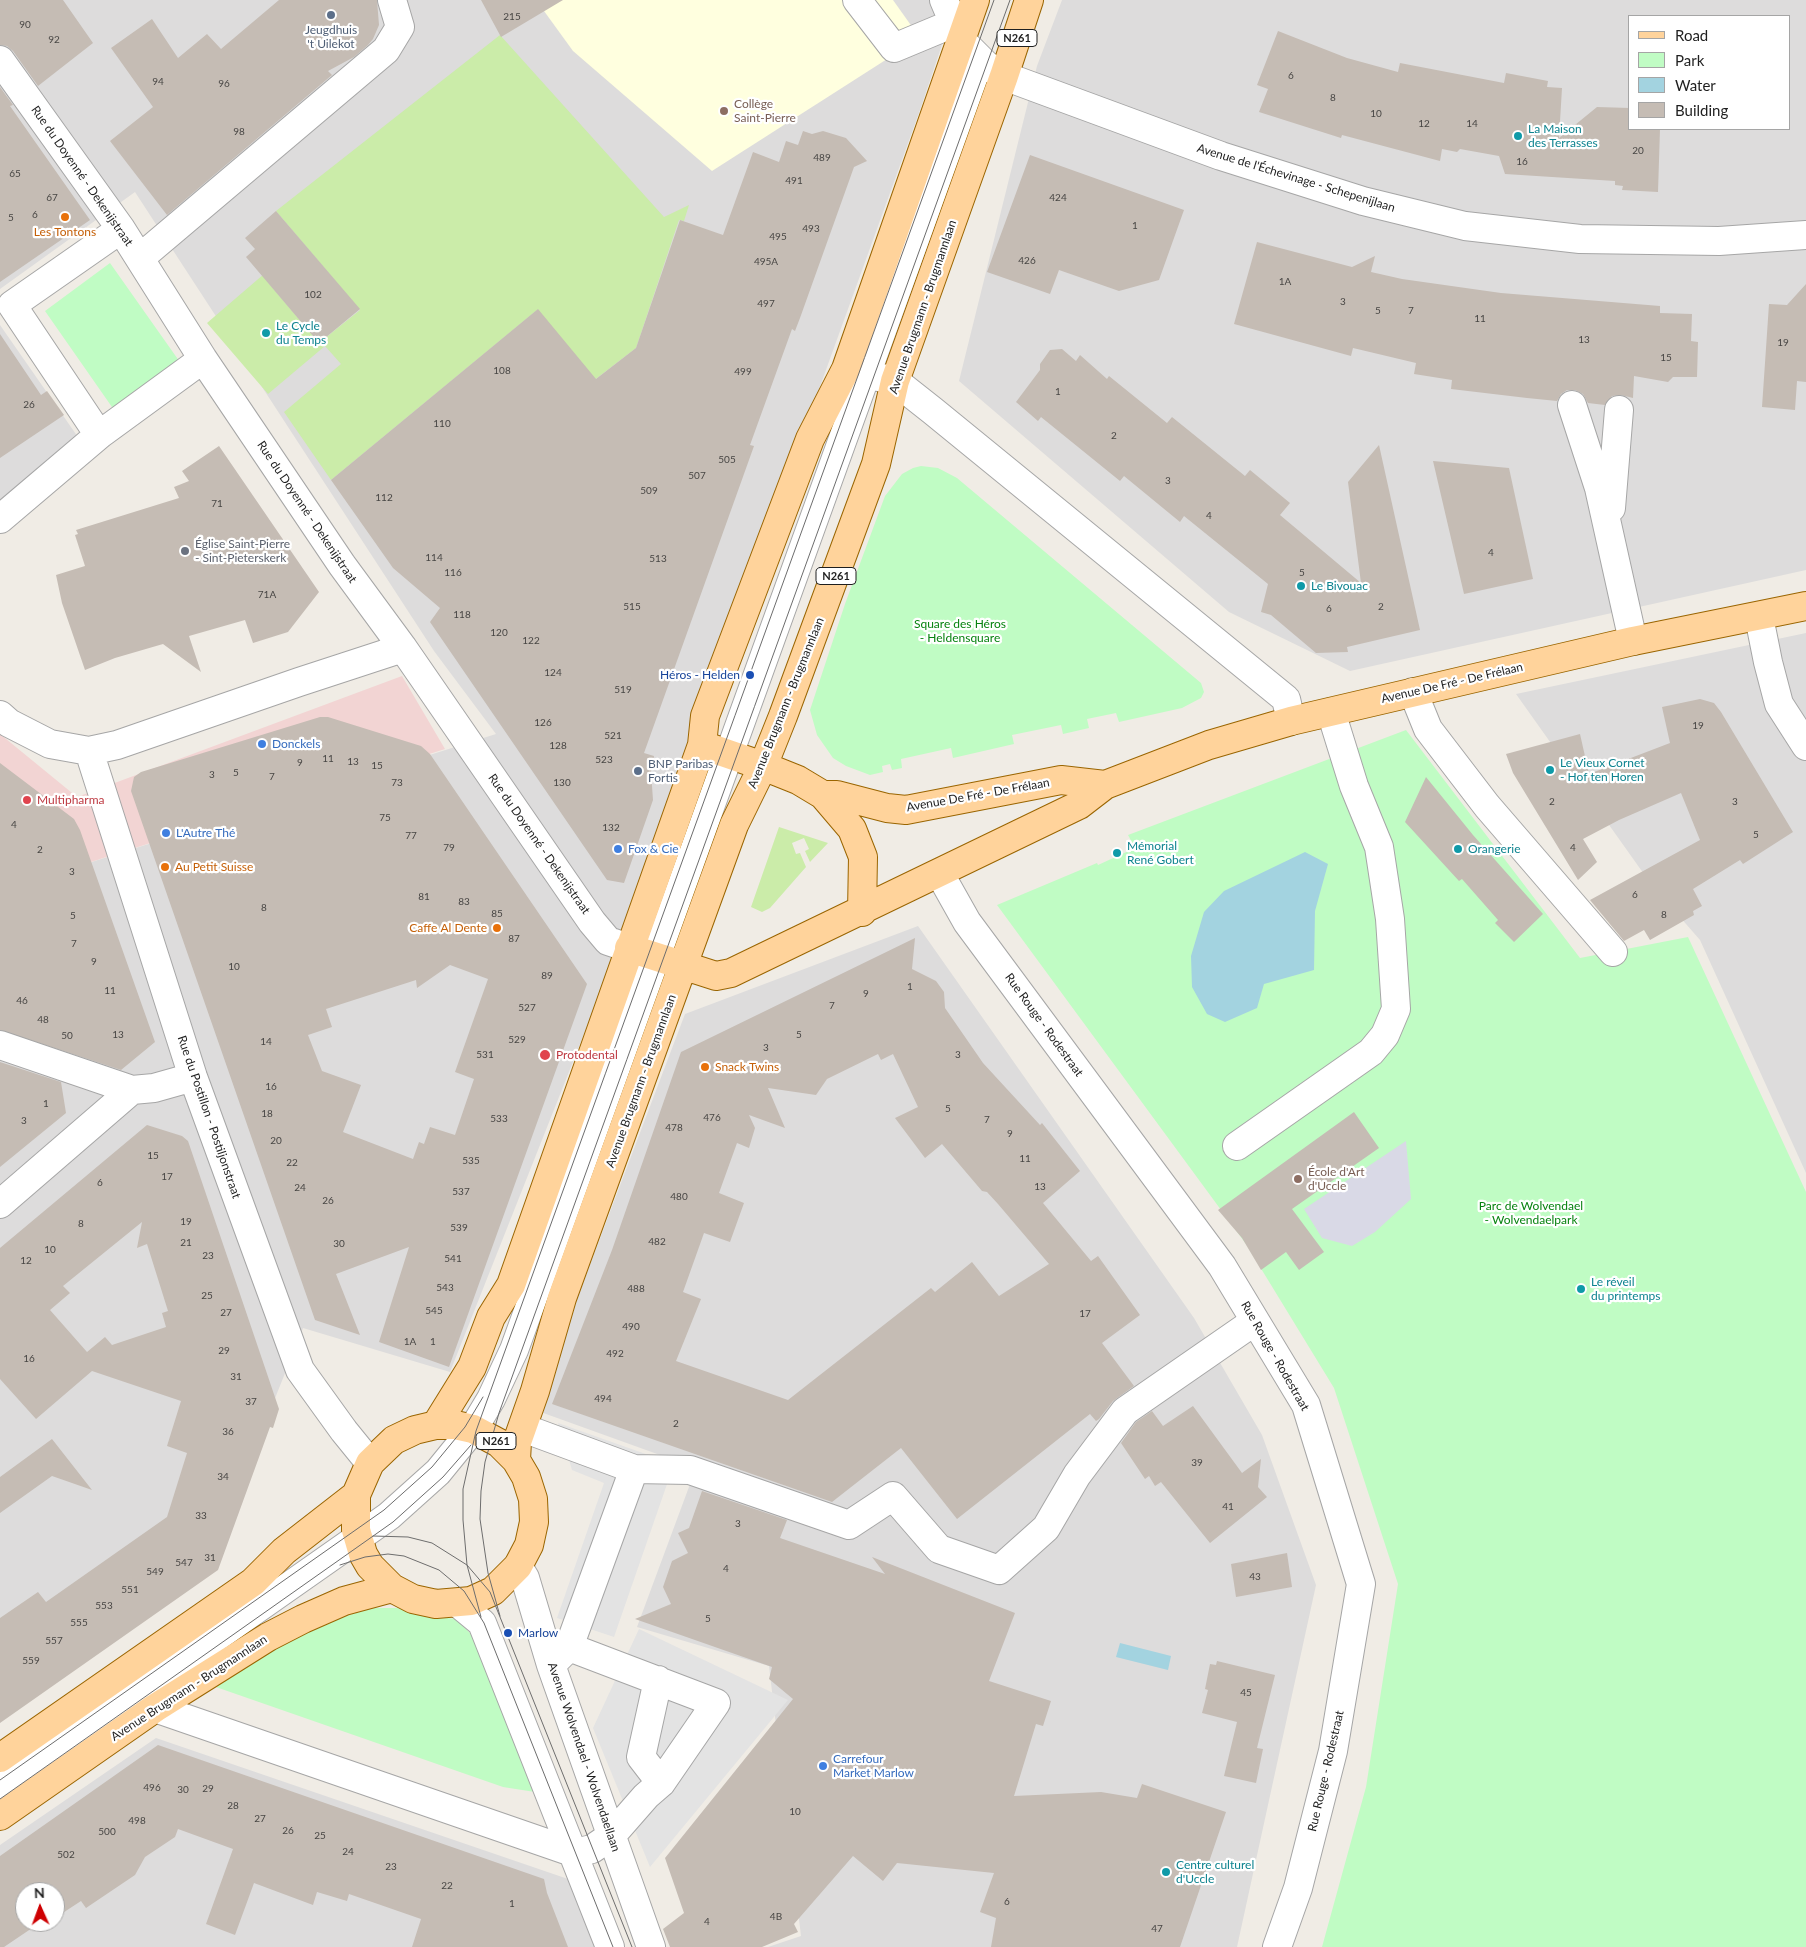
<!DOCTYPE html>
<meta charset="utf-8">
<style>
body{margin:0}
#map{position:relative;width:1806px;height:1947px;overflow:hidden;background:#f0ece5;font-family:Lato,sans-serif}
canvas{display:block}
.legend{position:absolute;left:1628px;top:15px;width:162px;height:115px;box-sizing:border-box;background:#fff;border:1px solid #a5a5a5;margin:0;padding:6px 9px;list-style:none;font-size:15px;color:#1f1f1f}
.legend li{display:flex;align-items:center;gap:10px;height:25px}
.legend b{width:25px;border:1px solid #a5a5a5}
.north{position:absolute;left:15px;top:1882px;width:50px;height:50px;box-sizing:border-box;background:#fff;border:1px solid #a5a5a5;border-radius:50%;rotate:358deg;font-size:14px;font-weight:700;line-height:20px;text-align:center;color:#1f1f1f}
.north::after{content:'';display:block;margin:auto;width:18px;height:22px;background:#ce0002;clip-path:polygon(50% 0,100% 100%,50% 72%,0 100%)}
</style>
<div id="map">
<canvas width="1806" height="1947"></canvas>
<ul class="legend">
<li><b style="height:6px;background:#ffd39b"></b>Road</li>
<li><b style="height:14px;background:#c0fcc4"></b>Park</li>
<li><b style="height:14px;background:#a3d3e0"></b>Water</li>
<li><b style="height:14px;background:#c5bcb4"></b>Building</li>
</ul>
<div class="north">N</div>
</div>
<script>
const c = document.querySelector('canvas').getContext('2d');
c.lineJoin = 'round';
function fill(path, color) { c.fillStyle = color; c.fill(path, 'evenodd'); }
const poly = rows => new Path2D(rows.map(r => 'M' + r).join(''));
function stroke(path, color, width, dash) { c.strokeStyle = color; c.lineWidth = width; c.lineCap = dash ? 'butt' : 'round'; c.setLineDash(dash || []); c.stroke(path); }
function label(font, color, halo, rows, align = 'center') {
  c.font = font + ' Lato,sans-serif'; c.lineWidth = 4.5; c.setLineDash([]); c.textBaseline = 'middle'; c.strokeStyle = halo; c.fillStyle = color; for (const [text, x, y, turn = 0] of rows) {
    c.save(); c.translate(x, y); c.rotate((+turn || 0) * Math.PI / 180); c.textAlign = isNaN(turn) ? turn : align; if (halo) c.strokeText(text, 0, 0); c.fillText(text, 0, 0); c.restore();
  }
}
fill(poly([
 [0,0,957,0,920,110,603,986,450,1372,303,1328,211,1559,0,1708,0,891,496,734,434,651,135,192,0,289],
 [1062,0,1806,0,1806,570,1350,671,1229,612,959,381,1037,66],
 [1630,16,1790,16,1790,129,1630,129],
 [0,325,80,440,0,509],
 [1806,633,1806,1173,1700,940,1651,884,1516,694],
 [918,926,1194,1318,1262,1435,1316,1585,1237,1947,768,1947,801,1936,769,1666,637,1627,696,1468,535,1410,685,1014],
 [156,1738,568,1879,595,1947,0,1947,0,1845],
 [25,1892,55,1892,55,1922,25,1922]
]), '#dddcdc');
fill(poly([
 [402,676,445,749,0,891,0,734,77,797]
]), '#f2d4d3');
fill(poly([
 [536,0,893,0,920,38,712,171,573,51]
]), '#ffffdf');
fill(poly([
 [500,35,664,217,689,205,684,221,679,220,636,348,484,465,537,310,331,480,284,412,341,364,325,346,268,394,207,323,264,274,266,280,319,343,360,310,276,211],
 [779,827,828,843,810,862,805,851,809,849,804,838,792,843,796,854,800,853,806,867,770,908,762,912,751,907]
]), '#cbeca9');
fill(poly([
 [110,263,194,382,128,430,45,311],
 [921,466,938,468,957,478,1201,683,1204,692,1201,698,1182,708,1119,722,1116,713,1087,719,1089,728,1063,734,1061,725,1012,735,1014,744,953,758,951,748,901,759,902,768,892,770,890,764,882,766,883,772,870,775,846,766,833,758,817,735,810,710,845,604,885,496,902,474,913,468],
 [1406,730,1580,958,1688,937,1806,1192,1806,1947,1322,1947,1366,1787,1398,1584,1334,1388,1246,1244,997,905,1097,863,1098,865,1135,848,1128,835],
 [372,1608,397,1608,423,1615,456,1619,474,1637,535,1792,503,1787,213,1686,308,1628]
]), '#c0fcc4');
fill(poly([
 [558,1423,674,1464,614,1637,557,1618,604,1483,572,1470],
 [639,1629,788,1700,650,1867,593,1728]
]), '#e3e3e3');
fill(poly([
 [1406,1141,1411,1199,1375,1232,1352,1246,1322,1238,1304,1209]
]), '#d9d9e6');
fill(poly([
 [1305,852,1328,864,1315,911,1314,970,1264,984,1257,1008,1225,1022,1207,1014,1192,987,1191,956,1204,912,1224,891],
 [1120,1643,1171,1656,1168,1670,1116,1657]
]), '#a3d3e0');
fill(poly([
 [0,0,63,0,93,43,38,86,13,51,7,46,0,45],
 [279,0,377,0,379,25,373,39,368,45,354,57,328,71,332,75,167,215,110,141,153,107,111,48,152,19,178,58,207,34,221,49],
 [481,0,563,0,501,37],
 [1278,31,1347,58,1398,72,1400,63,1504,83,1506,73,1548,81,1547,87,1562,88,1559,138,1597,107,1630,108,1630,129,1660,129,1658,192,1622,190,1623,186,1615,185,1615,181,1505,174,1499,156,1460,149,1457,152,1442,149,1440,161,1342,135,1341,138,1259,112,1268,89,1257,85],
 [0,87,13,105,10,106,90,220,0,282],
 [803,131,812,134,823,131,846,138,867,161,854,167,800,318,795,331,792,329,750,445,754,446,644,753,654,756,651,772,653,800,624,883,607,880,430,622,440,608,393,568,331,480,538,309,596,379,636,348,680,220,723,235,753,152,779,162,786,141,798,145],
 [1030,155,1184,210,1159,280,1119,291,1059,270,1050,294,987,272],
 [276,211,360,309,319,343,246,257,255,249,245,238],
 [1257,242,1352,267,1375,256,1371,272,1402,279,1501,293,1660,306,1660,313,1692,314,1691,341,1698,342,1697,377,1673,377,1668,382,1634,376,1633,398,1621,395,1612,396,1605,405,1588,403,1583,394,1575,390,1567,390,1561,394,1557,401,1527,398,1451,389,1452,380,1414,374,1416,363,1353,348,1351,356,1234,324],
 [1806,284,1806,382,1797,381,1795,410,1762,407,1769,304,1787,305],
 [0,334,41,395,47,391,64,415,0,458],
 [1062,349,1076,361,1080,355,1107,379,1109,376,1167,423,1172,417,1245,476,1250,470,1290,503,1280,515,1361,583,1348,482,1379,445,1420,630,1347,647,1348,652,1316,653,1271,615,1261,612,1268,584,1184,516,1180,522,1124,476,1120,481,1041,417,1038,421,1016,402,1040,370,1040,364,1050,350],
 [219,446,319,592,288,632,253,643,245,620,189,636,201,672,163,644,115,658,85,670,62,603,56,575,85,566,75,535,78,534,76,530,179,498,174,487,189,481,182,471],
 [1433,461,1509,468,1533,579,1464,594],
 [1700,699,1714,703,1721,712,1793,832,1743,864,1740,860,1693,889,1702,906,1693,911,1694,915,1650,940,1644,930,1624,941,1590,900,1700,840,1681,793,1619,820,1583,839,1597,862,1578,880,1513,773,1506,754,1580,734,1589,774,1670,743,1662,707],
 [320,717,328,717,421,746,430,754,587,984,449,1367,379,1342,409,1247,336,1274,360,1335,315,1320,131,791,134,777,141,772],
 [450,965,488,979,455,1072,474,1079,455,1135,430,1127,424,1144,419,1142,413,1159,343,1132,361,1085,322,1071,308,1035,332,1027,326,1009,416,980,417,988],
 [0,763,74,819,80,830,155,1042,121,1070,0,1030],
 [1426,777,1473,835,1543,914,1514,942,1495,923,1498,920,1462,879,1459,881,1405,822],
 [915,938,912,969,936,981,944,992,945,1008,983,1063,1040,1125,1042,1123,1080,1171,1043,1203,1091,1261,1098,1256,1140,1315,1102,1343,1134,1386,1113,1401,1099,1419,1096,1421,1090,1414,957,1519,901,1448,832,1502,552,1404,612,1250,681,1052],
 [878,1054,881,1060,893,1054,918,1107,895,1118,925,1158,942,1144,982,1191,987,1192,998,1204,1049,1264,999,1296,972,1262,935,1292,931,1288,788,1400,676,1361,701,1299,683,1292,704,1233,730,1242,744,1203,719,1193,737,1143,749,1148,755,1128,749,1115,785,1128,768,1088,816,1095,827,1079],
 [0,1062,61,1082,66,1113,0,1167],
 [1354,1112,1379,1148,1292,1209,1324,1252,1299,1270,1286,1252,1261,1270,1242,1238,1218,1210],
 [147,1125,182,1136,188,1141,279,1409,273,1428,270,1427,218,1570,0,1723,0,1618,38,1592,46,1602,167,1517,187,1453,167,1446,181,1401,92,1371,36,1419,0,1379,0,1248],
 [142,1222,137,1248,147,1244,168,1311,162,1313,166,1327,112,1345,105,1337,87,1352,50,1310,70,1293,63,1286],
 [1193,1406,1242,1473,1261,1459,1258,1487,1267,1497,1210,1543,1161,1482,1155,1486,1149,1476,1145,1479,1121,1443,1136,1422,1152,1411,1163,1426],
 [52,1439,92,1490,52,1476,0,1513,0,1477],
 [702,1491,787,1520,780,1538,885,1574,872,1557,1015,1613,989,1681,1051,1701,1043,1726,1036,1724,1014,1796,1101,1792,1137,1798,1142,1784,1226,1812,1180,1947,991,1947,996,1918,980,1912,994,1873,897,1863,883,1881,853,1856,794,1924,798,1932,762,1947,670,1947,663,1929,684,1913,665,1858,793,1699,769,1679,772,1667,635,1619,671,1604,663,1587,672,1561,688,1553,678,1533,689,1528],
 [1287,1553,1292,1587,1236,1597,1231,1564],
 [1217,1661,1275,1675,1257,1748,1263,1749,1256,1783,1224,1776,1237,1722,1202,1713,1208,1690,1205,1689,1210,1664,1216,1665],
 [158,1745,544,1879,547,1893,568,1947,412,1947,421,1919,349,1894,347,1901,317,1892,313,1905,254,1883,235,1935,206,1924,233,1849,178,1829,175,1837,145,1857,135,1875,86,1908,81,1901,55,1918,55,1892,25,1892,25,1922,41,1922,4,1947,0,1947,0,1856]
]), '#c5bcb4');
const minor = poly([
 [857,0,894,48,954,23],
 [944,0,961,40,986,65,1004,76,1221,156,1363,201,1465,226,1580,239,1719,241,1806,235],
 [0,60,121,229,203,359,342,565,403,648,592,922,608,941,629,948],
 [140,258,386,50,400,27,392,0],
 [874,376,895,381,933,411,1286,699,1291,721],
 [1572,405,1599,488,1633,641],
 [99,435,12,305,121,229],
 [1611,508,1619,410],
 [0,519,99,435,203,359],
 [1759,617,1768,662,1779,704,1806,746],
 [1413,692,1428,729,1487,806,1613,952],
 [0,715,9,723,50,744,89,751,117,745,299,682,403,648],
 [89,751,193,1077,300,1370,344,1431,370,1463],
 [940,874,967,922,1222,1266,1306,1405,1361,1584,1333,1751,1298,1888,1277,1947],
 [0,1045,132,1090],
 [1237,1146,1371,1052,1385,1035,1396,1009,1390,919,1379,847,1354,786,1331,712],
 [0,1204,132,1090,154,1088,193,1077],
 [523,1428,634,1469,690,1470,849,1525,893,1496,939,1549,999,1570,1046,1528,1077,1475,1125,1411,1255,1321],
 [518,1566,525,1578,551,1665,651,1947],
 [459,1604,482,1623,610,1947],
 [556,1660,569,1647,634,1469],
 [658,1680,641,1757,661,1783],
 [155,1708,575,1853,592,1849,611,1836,646,1796,661,1783,716,1703,569,1647],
 [0,1789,389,1516,438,1472,473,1429,491,1399,514,1350,980,59]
]);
const major = poly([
 [702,745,763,766,798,780,823,795,852,829,863,857,862,912],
 [823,795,837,795,887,808,906,810,1061,780,1105,785],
 [629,948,716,976,731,973,1079,805,1105,785,1209,745,1291,721,1633,641,1806,606],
 [436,1425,472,1367,491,1317,511,1285,702,745,705,716,810,439,846,369,975,0],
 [516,1460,517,1442,535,1391,562,1298,734,825,763,766,783,716,876,464,895,381,1004,76,1029,0],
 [0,1758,253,1582,284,1551,356,1495],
 [0,1816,155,1708,268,1637,303,1619,344,1601,392,1588,413,1599,436,1604,471,1601,493,1591,518,1566,529,1545,534,1522,533,1499,526,1477,516,1460,499,1443,473,1429,455,1425,436,1425,415,1430,394,1440,370,1463,356,1495,356,1530,363,1554,370,1566,392,1588]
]);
stroke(minor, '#a6a6a6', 30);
stroke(major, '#9a6500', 30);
stroke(minor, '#fff', 28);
stroke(major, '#ffd39b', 28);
stroke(poly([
 [373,1536,408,1537,432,1543,467,1565,490,1592,632,1947],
 [340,1565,365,1557,388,1554,404,1556,439,1570,464,1591,484,1623,613,1947],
 [500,1616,488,1573,480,1519,481,1491,485,1462,499,1413,1010,0],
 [481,1617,467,1565,463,1520,463,1489,476,1431,994,0],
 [0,1780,384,1510,432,1467,465,1427,483,1397],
 [0,1799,393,1522,443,1477,471,1445]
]), '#6d6d6d', 1);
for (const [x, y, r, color] of [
 [331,15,5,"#5c6f8a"],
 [724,111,5,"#8d6e63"],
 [1518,136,5,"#0f9aa8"],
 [65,217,5,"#e8710a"],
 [266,333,5,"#0f9aa8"],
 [185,551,5,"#6b7280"],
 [1301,586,5,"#0f9aa8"],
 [750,675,5,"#1a4fb4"],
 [262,744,5,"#3f7fe0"],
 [1550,770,5,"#0f9aa8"],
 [638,771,5,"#5c6f8a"],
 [27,800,5,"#e0444e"],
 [166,833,5,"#3f7fe0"],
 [618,849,5,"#3f7fe0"],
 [1458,849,5,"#0f9aa8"],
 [1117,853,5,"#0f9aa8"],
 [165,867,5,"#e8710a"],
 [497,928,5,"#e8710a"],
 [545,1055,6,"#e0444e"],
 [705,1067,5,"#e8710a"],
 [1298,1179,5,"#8d6e63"],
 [1581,1289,5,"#0f9aa8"],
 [508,1633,5,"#1a4fb4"],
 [823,1766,5,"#3f7fe0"],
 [1166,1872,5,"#0f9aa8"]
]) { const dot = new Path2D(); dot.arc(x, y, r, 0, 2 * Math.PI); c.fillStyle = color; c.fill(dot); stroke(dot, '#fff', 2); }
label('10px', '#484644', null, [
 ["215",512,17],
 ["90",25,25],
 ["92",54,40],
 ["6",1291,76],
 ["94",158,82],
 ["96",224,84],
 ["8",1333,98],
 ["10",1376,114],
 ["12",1424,124],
 ["14",1472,124],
 ["98",239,132],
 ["20",1638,151],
 ["489",822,158],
 ["16",1522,162],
 ["65",15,174],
 ["491",794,181],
 ["67",52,198],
 ["424",1058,198],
 ["6",35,215],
 ["5",11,218],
 ["1",1135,226],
 ["493",811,229],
 ["495",778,237],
 ["426",1027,261],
 ["495A",766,262],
 ["1A",1285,282],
 ["102",313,295],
 ["3",1343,302],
 ["497",766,304],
 ["5",1378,311],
 ["7",1411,311],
 ["11",1480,319],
 ["13",1584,340],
 ["19",1783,343],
 ["15",1666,358],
 ["108",502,371],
 ["499",743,372],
 ["1",1058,392],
 ["26",29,405],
 ["110",442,424],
 ["2",1114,436],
 ["505",727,460],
 ["507",697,476],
 ["3",1168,481],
 ["509",649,491],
 ["112",384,498],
 ["71",217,504],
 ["4",1209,516],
 ["4",1491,553],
 ["114",434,558],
 ["513",658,559],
 ["116",453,573],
 ["5",1302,573],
 ["71A",267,595],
 ["515",632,607],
 ["2",1381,607],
 ["6",1329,609],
 ["118",462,615],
 ["120",499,633],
 ["122",531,641],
 ["124",553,673],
 ["519",623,690],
 ["126",543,723],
 ["19",1698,726],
 ["521",613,736],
 ["128",558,746],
 ["11",328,759],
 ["523",604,760],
 ["13",353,762],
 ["9",300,763],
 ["15",377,766],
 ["5",236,773],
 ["3",212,775],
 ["7",272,777],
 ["73",397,783],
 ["130",562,783],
 ["2",1552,802],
 ["3",1735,802],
 ["75",385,818],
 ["4",14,825],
 ["132",611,828],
 ["5",1756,835],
 ["77",411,836],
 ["79",449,848],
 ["4",1573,848],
 ["2",40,850],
 ["3",72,872],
 ["6",1635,895],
 ["81",424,897],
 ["83",464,902],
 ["8",264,908],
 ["85",497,914],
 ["8",1664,915],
 ["5",73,916],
 ["87",514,939],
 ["7",74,944],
 ["9",94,962],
 ["10",234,967],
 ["89",547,976],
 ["1",910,987],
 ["11",110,991],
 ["9",866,994],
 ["46",22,1001],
 ["7",832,1006],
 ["527",527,1008],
 ["48",43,1020],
 ["13",118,1035],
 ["5",799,1035],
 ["50",67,1036],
 ["529",517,1040],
 ["14",266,1042],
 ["3",766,1048],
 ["531",485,1055],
 ["3",958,1055],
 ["16",271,1087],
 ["1",46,1104],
 ["5",948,1109],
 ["18",267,1114],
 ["476",712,1118],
 ["533",499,1119],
 ["7",987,1120],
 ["3",24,1121],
 ["478",674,1128],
 ["9",1010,1134],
 ["20",276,1141],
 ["15",153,1156],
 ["11",1025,1159],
 ["535",471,1161],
 ["22",292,1163],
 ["17",167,1177],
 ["6",100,1183],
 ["13",1040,1187],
 ["24",300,1188],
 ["537",461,1192],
 ["480",679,1197],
 ["26",328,1201],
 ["19",186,1222],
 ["8",81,1224],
 ["539",459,1228],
 ["482",657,1242],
 ["21",186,1243],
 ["30",339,1244],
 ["10",50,1250],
 ["23",208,1256],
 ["541",453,1259],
 ["12",26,1261],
 ["543",445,1288],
 ["488",636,1289],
 ["25",207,1296],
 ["545",434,1311],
 ["27",226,1313],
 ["17",1085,1314],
 ["490",631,1327],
 ["1A",410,1342],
 ["1",433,1342],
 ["29",224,1351],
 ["492",615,1354],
 ["16",29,1359],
 ["31",236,1377],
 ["494",603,1399],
 ["37",251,1402],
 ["2",676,1424],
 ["36",228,1432],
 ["39",1197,1463],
 ["34",223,1477],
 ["41",1228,1507],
 ["33",201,1516],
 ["3",738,1524],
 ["31",210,1558],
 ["547",184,1563],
 ["4",726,1569],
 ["549",155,1572],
 ["43",1255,1577],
 ["551",130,1590],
 ["553",104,1606],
 ["5",708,1619],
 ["555",79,1623],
 ["557",54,1641],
 ["559",31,1661],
 ["45",1246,1693],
 ["496",152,1788],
 ["29",208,1789],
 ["30",183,1790],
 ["28",233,1806],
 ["10",795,1812],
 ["27",260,1819],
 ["498",137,1821],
 ["26",288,1831],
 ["500",107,1832],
 ["25",320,1836],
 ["24",348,1852],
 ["502",66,1855],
 ["23",391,1867],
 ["22",447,1886],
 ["6",1007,1902],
 ["1",512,1904],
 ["4B",776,1917],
 ["4",707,1922],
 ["47",1157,1929]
]);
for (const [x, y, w] of [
 [1017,38,40],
 [836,576,40],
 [496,1441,40]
]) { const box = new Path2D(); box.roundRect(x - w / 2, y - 8.5, w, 17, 4); c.fillStyle = '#fff'; c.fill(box); stroke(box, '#1f1f1f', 1); }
label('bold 11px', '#1f1f1f', null, [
 ["N261",1017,38],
 ["N261",836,576],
 ["N261",496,1441]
]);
label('12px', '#4e5e75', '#fff', [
 ["Jeugdhuis",331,30],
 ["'t Uilekot",331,44],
 ["BNP Paribas",648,764,"left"],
 ["Fortis",648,778,"left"]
]);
label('12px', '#785e54', '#fff', [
 ["Collège",734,104],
 ["Saint-Pierre",734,118],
 ["École d'Art",1308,1172],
 ["d'Uccle",1308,1186]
], 'left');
label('12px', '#0d838f', '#fff', [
 ["La Maison",1528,129],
 ["des Terrasses",1528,143],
 ["Le Cycle",276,326],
 ["du Temps",276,340],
 ["Le Bivouac",1311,586],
 ["Le Vieux Cornet",1560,763],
 ["- Hof ten Horen",1560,777],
 ["Mémorial",1127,846],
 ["René Gobert",1127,860],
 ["Orangerie",1468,849],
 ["Le réveil",1591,1282],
 ["du printemps",1591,1296],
 ["Centre culturel",1176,1865],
 ["d'Uccle",1176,1879]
], 'left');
label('12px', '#1f1f1f', '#fff', [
 ["Rue du Doyenné - Dekenijstraat",82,176,55],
 ["Avenue de l'Échevinage - Schepenijlaan",1296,178,17],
 ["Avenue Brugmann - Brugmannlaan",923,307,-71],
 ["Rue du Doyenné - Dekenijstraat",307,512,56],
 ["Avenue De Fré - De Frélaan",1452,683,-13],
 ["Avenue Brugmann - Brugmannlaan",786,703,-68],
 ["Avenue De Fré - De Frélaan",978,795,-10],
 ["Rue du Doyenné - Dekenijstraat",539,844,55],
 ["Rue Rouge - Rodestraat",1044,1025,54],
 ["Avenue Brugmann - Brugmannlaan",641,1081,-70],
 ["Rue du Postillon - Postiljonstraat",209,1117,71],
 ["Rue Rouge - Rodestraat",1275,1356,60],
 ["Avenue Brugmann - Brugmannlaan",189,1688,-33],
 ["Avenue Wolvendael - Wolvendaellaan",584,1757,71],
 ["Rue Rouge - Rodestraat",1326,1771,-77]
]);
label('12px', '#c56008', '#fff', [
 ["Les Tontons",65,232,"center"],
 ["Au Petit Suisse",175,867],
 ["Caffe Al Dente",487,928,"right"],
 ["Snack Twins",715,1067]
], 'left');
label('12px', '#5b616d', '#fff', [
 ["Église Saint-Pierre",195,544],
 ["- Sint-Pieterskerk",195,558]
], 'left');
label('12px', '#078310', '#fff', [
 ["Square des Héros",960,624],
 ["- Heldensquare",960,638],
 ["Parc de Wolvendael",1531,1206],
 ["- Wolvendaelpark",1531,1220]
]);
label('12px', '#164399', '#fff', [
 ["Héros - Helden",740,675],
 ["Marlow",518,1633,"left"]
], 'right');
label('12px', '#366cbe', '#fff', [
 ["Donckels",272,744],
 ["L'Autre Thé",176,833],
 ["Fox & Cie",628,849],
 ["Carrefour",833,1759],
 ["Market Marlow",833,1773]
], 'left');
label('12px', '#be3a42', '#fff', [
 ["Multipharma",37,800],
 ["Protodental",556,1055]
], 'left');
</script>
